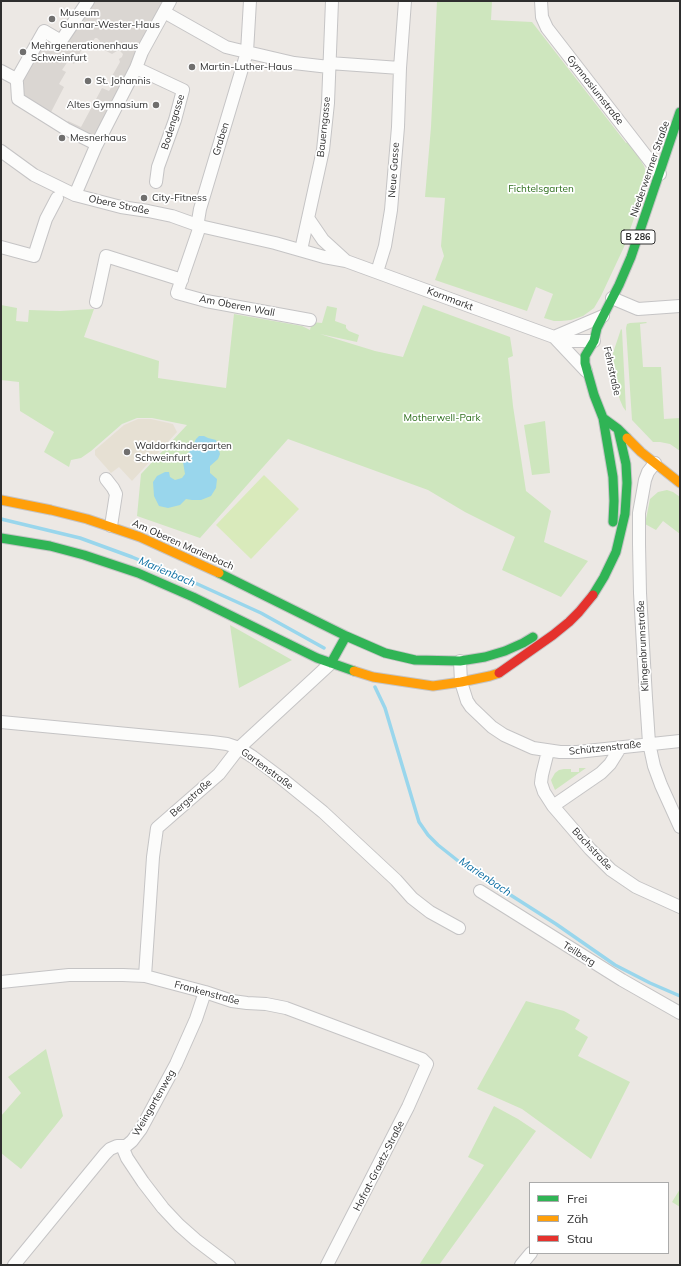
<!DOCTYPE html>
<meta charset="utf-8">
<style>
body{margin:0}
#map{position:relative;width:681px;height:1266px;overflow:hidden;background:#ece8e4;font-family:Mulish,sans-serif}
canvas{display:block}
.frame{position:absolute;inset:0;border:2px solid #2e2e2e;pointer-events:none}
.legend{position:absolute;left:529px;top:1182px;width:140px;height:72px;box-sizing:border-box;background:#fff;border:1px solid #ababab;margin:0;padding:5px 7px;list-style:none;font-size:12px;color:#2e2e2e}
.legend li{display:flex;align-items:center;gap:8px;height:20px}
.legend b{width:20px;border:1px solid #ababab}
</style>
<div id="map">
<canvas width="681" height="1266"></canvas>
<div class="frame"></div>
<ul class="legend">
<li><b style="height:5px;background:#30b455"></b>Frei</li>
<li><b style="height:5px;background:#ff9f0a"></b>Zäh</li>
<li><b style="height:5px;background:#e5322d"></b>Stau</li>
</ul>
</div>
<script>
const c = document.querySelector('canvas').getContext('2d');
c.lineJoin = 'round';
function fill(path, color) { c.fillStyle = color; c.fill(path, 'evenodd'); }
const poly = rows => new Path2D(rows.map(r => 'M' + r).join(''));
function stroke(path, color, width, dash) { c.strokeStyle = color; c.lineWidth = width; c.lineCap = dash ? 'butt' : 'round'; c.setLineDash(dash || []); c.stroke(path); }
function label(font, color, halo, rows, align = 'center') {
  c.font = font + ' Mulish,sans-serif'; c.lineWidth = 3.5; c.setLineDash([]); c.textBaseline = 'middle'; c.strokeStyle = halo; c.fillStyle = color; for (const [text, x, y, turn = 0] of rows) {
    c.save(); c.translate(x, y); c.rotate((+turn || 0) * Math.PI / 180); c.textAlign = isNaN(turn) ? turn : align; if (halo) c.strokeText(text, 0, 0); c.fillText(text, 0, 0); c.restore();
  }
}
fill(poly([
 [138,419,151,419,173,424,177,432,132,481,119,467,111,473,95,455,95,450,124,425]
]), '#e6e0d3');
fill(poly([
 [437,1,492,1,491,20,532,22,626,143,629,141,644,166,648,178,624,247,601,296,594,308,583,316,571,320,561,321,554,321,544,318,553,294,536,287,527,311,435,280,444,256,441,246,445,198,425,197,431,127],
 [1,305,17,308,16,321,28,322,29,310,60,311,94,309,84,337,159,361,158,378,226,388,234,314,302,326,310,330,312,322,322,323,327,306,337,308,335,321,346,325,346,328,349,331,359,335,357,342,320,334,375,351,403,357,423,305,510,337,513,356,508,358,513,406,526,491,551,511,544,542,588,561,561,597,502,570,515,537,465,512,428,490,288,439,200,538,137,516,141,474,187,425,152,418,137,418,122,424,91,451,81,458,71,460,69,467,44,452,54,432,20,411,19,382,1,380],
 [646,322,647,323,640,324,643,367,661,367,664,419,680,418,680,451,670,444,660,442,653,442,632,420,626,328,627,324,630,323],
 [621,329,622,330,626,411,623,407,620,400,614,381,613,353],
 [545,421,550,473,532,475,524,425],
 [667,490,673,492,680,497,680,534,663,521,656,530,645,524,650,499,658,492],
 [230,625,292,660,239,688],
 [579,768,586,768,555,790,552,783,551,780,555,773,559,770,564,769,571,769,571,772,579,772],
 [526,1001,564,1011,580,1020,575,1029,588,1037,578,1056,630,1082,591,1159,522,1109,477,1089],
 [46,1049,63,1116,21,1169,1,1153,1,1116,21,1093,8,1077],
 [494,1106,518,1119,536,1131,439,1265,419,1265,484,1165,468,1157],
 [680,1189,680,1207,672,1202]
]), '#cee6be');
fill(poly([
 [264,475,299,509,251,559,216,525]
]), '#d9eabb');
fill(poly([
 [85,1,170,1,96,146,66,130,17,90,44,29,61,39],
 [95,38,97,38,100,41,98,47,112,54,117,51,120,51,123,54,122,57,119,59,120,62,112,76,117,78,109,91,102,88,81,127,68,121,67,123,50,114,64,87,59,84,66,72,62,70,68,61,74,64,86,42,91,44]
]), '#dad6d2');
fill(poly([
 [199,436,204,436,208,438,216,440,220,454,218,459,210,466,210,473,217,479,216,488,211,496,201,500,192,500,186,499,180,505,168,508,159,506,154,496,153,482,157,476,165,472,169,472,170,477,175,480,182,478,185,474,183,462,186,455,190,451,196,439]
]), '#99d6ec');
stroke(poly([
 [1,519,80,538,132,557,193,582,261,613,324,648],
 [375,687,385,708,419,822,428,835,438,845,462,864,556,924,615,965,650,983,680,996]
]), '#99d6ec', 3.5);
const street = poly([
 [88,1,61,41,44,31,18,77,16,79,17,83,18,99,66,129,94,143,96,146,136,68,142,52,170,1],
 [541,1,542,17,547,28,660,174],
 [164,12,226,47,234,49,294,63,329,67],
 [329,63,400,68],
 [136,68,183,90,175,120,158,167,156,182],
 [1,71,16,79],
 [1,151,34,175,75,195,121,207,148,211,172,216,200,226,275,243,324,257,346,261,554,337,567,341,594,341],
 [75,195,96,146],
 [308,218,323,240,346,261],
 [200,226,198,221,200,209,247,52,250,1],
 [200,226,177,293,206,301,310,320],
 [1,247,34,256,46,219,57,198],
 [301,250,323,150,328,103,332,1],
 [377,272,385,246,391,210,398,127,400,68,405,1],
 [612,298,638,309,680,306],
 [96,302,106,256,182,280],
 [554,337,603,316],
 [554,337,586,371],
 [655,463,648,472,645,480,639,513,639,544,640,593,646,698,649,743,654,766,661,785,680,827],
 [106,479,113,488,116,494,111,526],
 [460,661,461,682,467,701,471,707,492,727,504,735,533,748,560,752,577,752,680,741],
 [1,722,212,742,227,744,239,748,253,757,281,778,323,812,396,880,412,898,430,912,459,928],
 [548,751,542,775,541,783,544,792,553,806,590,849,611,870,636,887,680,907],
 [553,806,601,773,610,764,620,748],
 [480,891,622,980,680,1013],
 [145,976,153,857,157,828,219,774,239,748,331,663],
 [1,982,69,975,123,975,145,976,205,992,232,1001,247,1003,266,1004,286,1008,422,1059,427,1064,408,1107,327,1265],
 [122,1146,127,1158,143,1182,163,1208,179,1225,196,1240,229,1265],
 [14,1265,105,1154,110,1149,117,1146,126,1146,132,1141,141,1129,176,1064,196,1019,205,992],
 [521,1265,531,1253]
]);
const fast = poly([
 [603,418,613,477,614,501,613,522],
 [627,438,618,429,603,418,594,395,585,363,585,356,594,341,597,328,619,285,631,257,680,112],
 [1,538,50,546,84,555,138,573,193,597,317,658,354,671],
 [219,573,346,636,385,653,415,660,460,661,485,657,505,651,523,643,533,637],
 [593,595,604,577,616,552,625,514,627,483,626,464,618,429],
 [331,663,346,636]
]);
const slow = poly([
 [627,438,641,452,680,483],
 [1,500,51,510,87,519,140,537,219,573],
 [354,671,373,677,433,686,461,682,490,676,499,673]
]);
const jam = poly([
 [499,673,553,635,569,622,579,612,593,595]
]);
stroke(street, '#c5c4c5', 14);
stroke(fast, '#c5c4c5', 11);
stroke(slow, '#c5c4c5', 11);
stroke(jam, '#c5c4c5', 11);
stroke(street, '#fcfcfb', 12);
stroke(fast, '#30b455', 9);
stroke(slow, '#ff9f0a', 9);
stroke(jam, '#e5322d', 9);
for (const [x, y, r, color] of [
 [52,19,4,"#706f6e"],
 [23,52,4,"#706f6e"],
 [192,67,4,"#706f6e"],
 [88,81,4,"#706f6e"],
 [156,105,4,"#706f6e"],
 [62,138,4,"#706f6e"],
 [144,198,4,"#706f6e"],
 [127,452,4,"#706f6e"]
]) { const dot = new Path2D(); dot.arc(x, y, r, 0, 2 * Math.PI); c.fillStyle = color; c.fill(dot); stroke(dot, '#fff', 1.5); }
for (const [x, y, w] of [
 [638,237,34]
]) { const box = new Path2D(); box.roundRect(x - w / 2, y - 7, w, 14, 3); c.fillStyle = '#fff'; c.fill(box); stroke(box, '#2e2e2e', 1); }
label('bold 9px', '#2e2e2e', null, [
 ["B 286",638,237]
]);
label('10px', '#2e2e2e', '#fff', [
 ["Museum",60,13],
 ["Gunnar-Wester-Haus",60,25],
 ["Mehrgenerationenhaus",31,46],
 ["Schweinfurt",31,58],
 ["Martin-Luther-Haus",200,67],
 ["St. Johannis",96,81],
 ["Altes Gymnasium",148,105,"right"],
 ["Mesnerhaus",70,138],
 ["City-Fitness",152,198],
 ["Waldorfkindergarten",135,446],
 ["Schweinfurt",135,458]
], 'left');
label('10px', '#2e2e2e', '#fff', [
 ["Gymnasiumstraße",595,90,52],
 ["Bodengasse",173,122,-73],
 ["Bauerngasse",324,127,-84],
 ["Graben",221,139,-73],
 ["Niederwerrner Straße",650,169,-71],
 ["Neue Gasse",394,170,-86],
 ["Obere Straße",119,205,12],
 ["Kornmarkt",450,299,21],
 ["Am Oberen Wall",237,306,11],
 ["Fehrstraße",612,371,78],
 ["Am Oberen Marienbach",183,545,24],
 ["Klingenbrunnstraße",643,646,-93],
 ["Schützenstraße",605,748,-6],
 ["Gartenstraße",267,769,36],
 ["Bergstraße",191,798,-41],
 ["Bachstraße",592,849,47],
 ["Teilberg",579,954,32],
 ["Frankenstraße",207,993,15],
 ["Weingartenweg",154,1103,-60],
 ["Hofrat-Graetz-Straße",379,1166,-63]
]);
label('10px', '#2c6e1b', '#fff', [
 ["Fichtelsgarten",541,189],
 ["Motherwell-Park",442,418]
]);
label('italic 11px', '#0d6fa3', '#fff', [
 ["Marienbach",167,572,23],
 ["Marienbach",485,877,34]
]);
</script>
